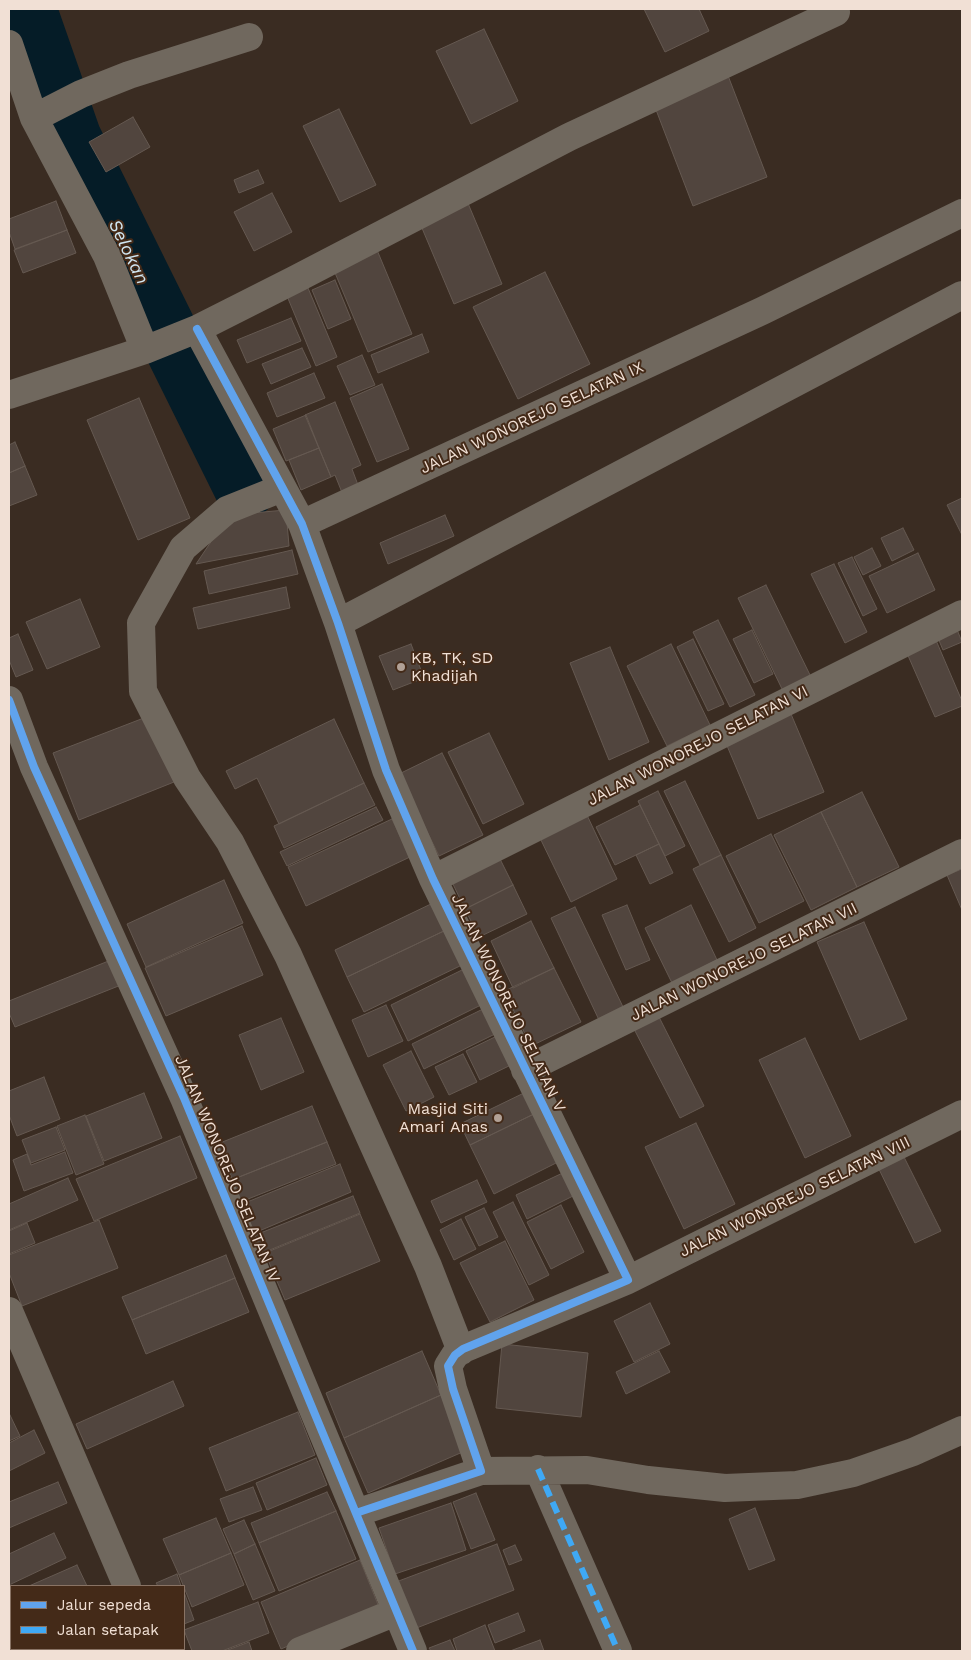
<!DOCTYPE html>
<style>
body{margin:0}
#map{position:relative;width:971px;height:1660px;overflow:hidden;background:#3a2c22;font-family:"Work Sans",sans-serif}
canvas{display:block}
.frame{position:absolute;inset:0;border:10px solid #f1e0d5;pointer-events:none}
.legend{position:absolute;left:10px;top:1585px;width:175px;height:65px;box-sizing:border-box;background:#442a18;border:1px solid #897364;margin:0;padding:6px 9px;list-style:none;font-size:15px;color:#f1e0d5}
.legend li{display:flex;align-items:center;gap:10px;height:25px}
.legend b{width:25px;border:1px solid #897364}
</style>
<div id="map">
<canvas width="971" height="1660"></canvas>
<div class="frame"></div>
<ul class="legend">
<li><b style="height:6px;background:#60a3ed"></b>Jalur sepeda</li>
<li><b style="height:6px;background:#3fa9f5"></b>Jalan setapak</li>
</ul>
</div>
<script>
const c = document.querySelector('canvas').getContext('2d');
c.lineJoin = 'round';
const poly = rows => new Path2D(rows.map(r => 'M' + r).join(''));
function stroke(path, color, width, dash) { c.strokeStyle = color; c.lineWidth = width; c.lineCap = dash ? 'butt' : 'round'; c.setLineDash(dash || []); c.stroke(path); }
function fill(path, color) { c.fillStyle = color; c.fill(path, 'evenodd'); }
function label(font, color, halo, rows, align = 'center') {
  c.font = font + ' "Work Sans",sans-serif'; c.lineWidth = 4; c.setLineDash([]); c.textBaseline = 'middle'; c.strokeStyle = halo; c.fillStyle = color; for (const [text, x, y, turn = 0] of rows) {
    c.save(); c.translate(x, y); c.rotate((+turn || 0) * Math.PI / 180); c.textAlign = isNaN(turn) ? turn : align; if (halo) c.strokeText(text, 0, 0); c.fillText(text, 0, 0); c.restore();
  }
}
stroke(poly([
 [26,9,71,138,245,489]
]), '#051c27', 61);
const building = poly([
 [644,9,699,9,709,31,665,52,644,9],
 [484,29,518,101,471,124,436,51,484,29],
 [727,73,767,177,693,206,653,102,727,73],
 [339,109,376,185,340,202,303,126,339,109],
 [133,117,150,147,106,172,89,142,133,117],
 [258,170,264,183,239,193,234,180,258,170],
 [272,193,292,232,254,251,234,212,272,193],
 [56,201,67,230,15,249,9,232,9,219,56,201],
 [467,201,502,284,454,304,419,221,467,201],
 [67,230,76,253,23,273,14,250,67,230],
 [377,250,412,334,368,352,333,268,377,250],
 [545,272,590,364,518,399,473,307,545,272],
 [335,280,351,319,328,329,312,290,335,280],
 [308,288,337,357,316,366,287,296,308,288],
 [291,318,301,341,247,363,237,340,291,318],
 [422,334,429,352,378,373,371,355,422,334],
 [302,348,311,367,271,384,262,364,302,348],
 [362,355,375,385,350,395,337,366,362,355],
 [314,373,325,398,277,417,267,393,314,373],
 [382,384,409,449,377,462,350,398,382,384],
 [139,398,190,518,138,540,87,420,139,398],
 [335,402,361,465,352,469,361,493,345,500,335,475,331,477,305,415,335,402],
 [306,415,319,448,286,461,273,429,306,415],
 [15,442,25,466,9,473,9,445,15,442],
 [319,448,331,477,301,490,289,460,319,448],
 [25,466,37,495,9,506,9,473,25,466],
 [962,498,962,535,947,505,962,498],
 [286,510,289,546,196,564,229,515,286,510],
 [445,515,454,536,388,564,380,543,445,515],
 [903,528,914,550,892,561,881,538,903,528],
 [872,548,881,566,863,575,854,557,872,548],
 [292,550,298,574,209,594,204,571,292,550],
 [918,553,935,590,887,613,869,576,918,553],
 [852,557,877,609,863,616,838,563,852,557],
 [834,564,867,632,845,643,811,574,834,564],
 [766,585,811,677,783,691,738,598,766,585],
 [286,587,290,608,198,629,193,608,286,587],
 [80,599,100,647,47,669,26,622,80,599],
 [718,620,755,695,730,707,693,632,718,620],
 [954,622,962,642,943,650,935,631,954,622],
 [752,630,773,674,754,683,733,639,752,630],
 [18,634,33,670,16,677,9,660,9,638,18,634],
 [935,638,962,701,962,706,935,717,906,651,935,638],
 [693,639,724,704,708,711,677,647,693,639],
 [411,644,424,678,393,690,379,656,411,644],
 [671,644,710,725,667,746,627,666,671,644],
 [610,647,649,742,609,760,570,663,610,647],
 [791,714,824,792,758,819,725,741,791,714],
 [149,716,174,782,79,820,53,753,149,716],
 [334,719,364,783,279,824,257,778,235,789,226,771,334,719],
 [489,733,524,804,483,824,448,752,489,733],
 [442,753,483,835,439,856,399,774,442,753],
 [685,781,721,855,700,865,664,791,685,781],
 [364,783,375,805,284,848,274,826,364,783],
 [658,791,685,846,665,856,638,801,658,791],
 [862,792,899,867,857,887,821,812,862,792],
 [640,805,659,844,615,865,596,827,640,805],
 [376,807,383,820,287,866,280,852,376,807],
 [821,812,857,887,811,910,774,835,821,812],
 [586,813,617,879,571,902,539,836,586,813],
 [392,819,410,857,306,906,288,867,392,819],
 [771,834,804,901,759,923,726,856,771,834],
 [659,844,673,873,650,884,636,855,659,844],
 [721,855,756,928,729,942,693,869,721,855],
 [499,857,513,885,465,909,451,880,499,857],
 [962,869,962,910,947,875,962,869],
 [224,880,243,923,146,967,127,924,224,880],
 [513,885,527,914,479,937,465,909,513,885],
 [433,903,446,930,347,977,335,950,433,903],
 [627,905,650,960,626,970,602,915,627,905],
 [691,905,717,960,672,983,645,928,691,905],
 [575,907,624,1009,599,1020,551,918,575,907],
 [531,921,554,968,513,988,491,941,531,921],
 [864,922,907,1019,860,1040,817,942,864,922],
 [242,926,263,975,166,1016,145,968,242,926],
 [446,930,462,965,364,1012,347,977,446,930],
 [111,960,121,985,15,1027,9,1013,9,1001,111,960],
 [554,968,581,1022,531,1046,504,991,554,968],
 [464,969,481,1005,408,1041,391,1005,464,969],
 [386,1005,403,1041,368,1057,352,1020,386,1005],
 [485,1008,497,1033,424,1069,412,1044,485,1008],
 [659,1017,704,1106,680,1118,634,1029,659,1017],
 [281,1018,304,1072,261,1090,239,1035,281,1018],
 [499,1035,513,1064,480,1080,466,1051,499,1035],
 [805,1038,851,1136,805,1158,759,1060,805,1038],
 [411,1051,434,1097,406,1111,383,1065,411,1051],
 [463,1054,477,1082,449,1095,435,1067,463,1054],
 [44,1077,60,1119,17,1136,9,1115,9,1091,44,1077],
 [526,1092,536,1113,470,1145,460,1124,526,1092],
 [144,1093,162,1138,104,1161,86,1116,144,1093],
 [312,1106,327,1142,229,1181,215,1145,312,1106],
 [536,1113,560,1161,494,1194,470,1145,536,1113],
 [85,1115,104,1164,76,1175,57,1126,85,1115],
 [696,1123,735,1204,684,1229,645,1147,696,1123],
 [56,1127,65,1150,31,1163,22,1140,56,1127],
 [180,1136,197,1178,94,1221,76,1179,180,1136],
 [327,1142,336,1164,238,1203,229,1181,327,1142],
 [899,1147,941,1231,915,1243,874,1159,899,1147],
 [65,1152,73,1173,24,1191,13,1160,27,1154,31,1165,65,1152],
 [340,1164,351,1192,252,1234,240,1205,340,1164],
 [569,1170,579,1193,527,1219,516,1195,569,1170],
 [68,1178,78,1200,9,1230,9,1204,68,1178],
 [477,1180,487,1202,441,1223,431,1201,477,1180],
 [353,1196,360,1213,260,1254,253,1236,353,1196],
 [513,1202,549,1275,529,1285,493,1212,513,1202],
 [561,1205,584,1252,551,1269,527,1222,561,1205],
 [484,1208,498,1237,479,1246,465,1217,484,1208],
 [360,1214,380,1261,285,1300,265,1253,360,1214],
 [461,1219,476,1249,454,1260,440,1230,461,1219],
 [99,1220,118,1268,22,1306,9,1273,9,1255,99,1220],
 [27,1223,35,1243,9,1254,9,1231,27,1223],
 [505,1241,534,1300,490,1322,460,1263,505,1241],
 [226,1255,235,1278,132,1320,122,1297,226,1255],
 [235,1278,249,1312,146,1354,132,1320,235,1278],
 [650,1303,670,1344,634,1362,614,1321,650,1303],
 [502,1344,588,1353,581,1417,496,1408,502,1344],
 [422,1351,441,1395,344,1438,326,1393,422,1351],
 [659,1351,670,1372,626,1394,616,1372,659,1351],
 [173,1381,184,1406,87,1449,76,1424,173,1381],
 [441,1395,465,1451,368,1493,344,1438,441,1395],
 [298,1412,315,1455,226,1491,209,1448,298,1412],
 [9,1413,20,1436,9,1441,9,1413],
 [34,1430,45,1453,9,1471,9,1443,34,1430],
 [316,1458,327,1485,267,1510,256,1483,316,1458],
 [58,1482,67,1503,9,1528,9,1502,58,1482],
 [253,1487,262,1510,229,1522,220,1499,253,1487],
 [327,1492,336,1511,259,1543,251,1523,327,1492],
 [476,1493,495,1540,471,1549,453,1502,476,1493],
 [451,1503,466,1550,395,1574,379,1528,451,1503],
 [755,1508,775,1560,749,1570,729,1519,755,1508],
 [336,1511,356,1559,279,1591,259,1543,336,1511],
 [216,1518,231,1553,179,1575,163,1539,216,1518],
 [244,1520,255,1544,234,1554,223,1529,244,1520],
 [54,1533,66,1558,9,1585,9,1554,54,1533],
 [255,1544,275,1591,253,1600,234,1554,255,1544],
 [497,1544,514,1590,414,1629,396,1582,497,1544],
 [515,1545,522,1560,509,1565,503,1550,515,1545],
 [231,1553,244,1585,192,1607,179,1575,231,1553],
 [360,1560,379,1607,281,1649,261,1602,360,1560],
 [77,1565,87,1586,29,1586,77,1565],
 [177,1574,181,1586,158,1586,156,1583,177,1574],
 [184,1592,194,1620,184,1624,184,1592],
 [258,1602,269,1633,222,1651,192,1651,184,1630,258,1602],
 [518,1613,525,1631,495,1643,488,1625,518,1613],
 [485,1625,495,1651,457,1651,453,1639,485,1625],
 [450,1640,455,1651,431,1651,429,1648,450,1640],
 [540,1640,544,1651,510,1651,540,1640],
 [249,1642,252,1651,225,1651,249,1642],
 [36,1649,109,1649,110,1651,37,1651,36,1649]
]);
fill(building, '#51453e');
stroke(building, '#655951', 1);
stroke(poly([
 [9,44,34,118,107,256,145,350],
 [34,118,81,94,129,75,249,37],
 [197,329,302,524,338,623,386,770,433,879,628,1280,463,1349,455,1355,448,1366,453,1389,481,1471,356,1513],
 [9,395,145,350,197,329,294,280,569,137,836,12],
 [282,488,227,510,183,548,141,623,143,691,187,778,230,842,288,955,428,1266,461,1351],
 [302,524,762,311,962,213],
 [338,623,962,295],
 [9,700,34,767,184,1098,413,1651],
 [433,879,962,614],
 [525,1070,962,853],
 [628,1280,962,1114],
 [9,1311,127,1586],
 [538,1469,618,1651],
 [481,1471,587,1470,648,1480,725,1488,797,1485,853,1473,913,1452,962,1430],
 [154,1649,155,1651],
 [300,1651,396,1612]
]), '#70685e', 28);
stroke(poly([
 [538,1469,618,1651]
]), '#3fa9f5', 6, [12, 6]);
stroke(poly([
 [197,329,302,524,338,623,386,770,433,879,628,1280,463,1349,455,1355,448,1366,453,1389,481,1471,356,1513],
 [9,700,34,767,184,1098,413,1651]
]), '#60a3ed', 8);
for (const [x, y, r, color] of [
 [401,667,5,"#b1a196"],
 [498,1118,5,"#b1a196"]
]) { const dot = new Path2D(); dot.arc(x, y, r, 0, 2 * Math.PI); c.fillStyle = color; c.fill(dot); stroke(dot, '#442a18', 2); }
label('16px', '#f1e0d5', '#442a18', [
 ["JALAN WONOREJO SELATAN IX",532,418,-25],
 ["JALAN WONOREJO SELATAN VI",698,746,-27],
 ["JALAN WONOREJO SELATAN VII",744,962,-26],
 ["JALAN WONOREJO SELATAN V",508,1003,64],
 ["JALAN WONOREJO SELATAN IV",227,1169,67],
 ["JALAN WONOREJO SELATAN VIII",795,1197,-26]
]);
label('16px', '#f1e0d5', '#442a18', [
 ["KB, TK, SD",411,658],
 ["Khadijah",411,676],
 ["Masjid Siti",488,1109,"right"],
 ["Amari Anas",488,1127,"right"]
], 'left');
label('italic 18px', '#d1e7f3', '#442a18', [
 ["Selokan",128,252,64]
]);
</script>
